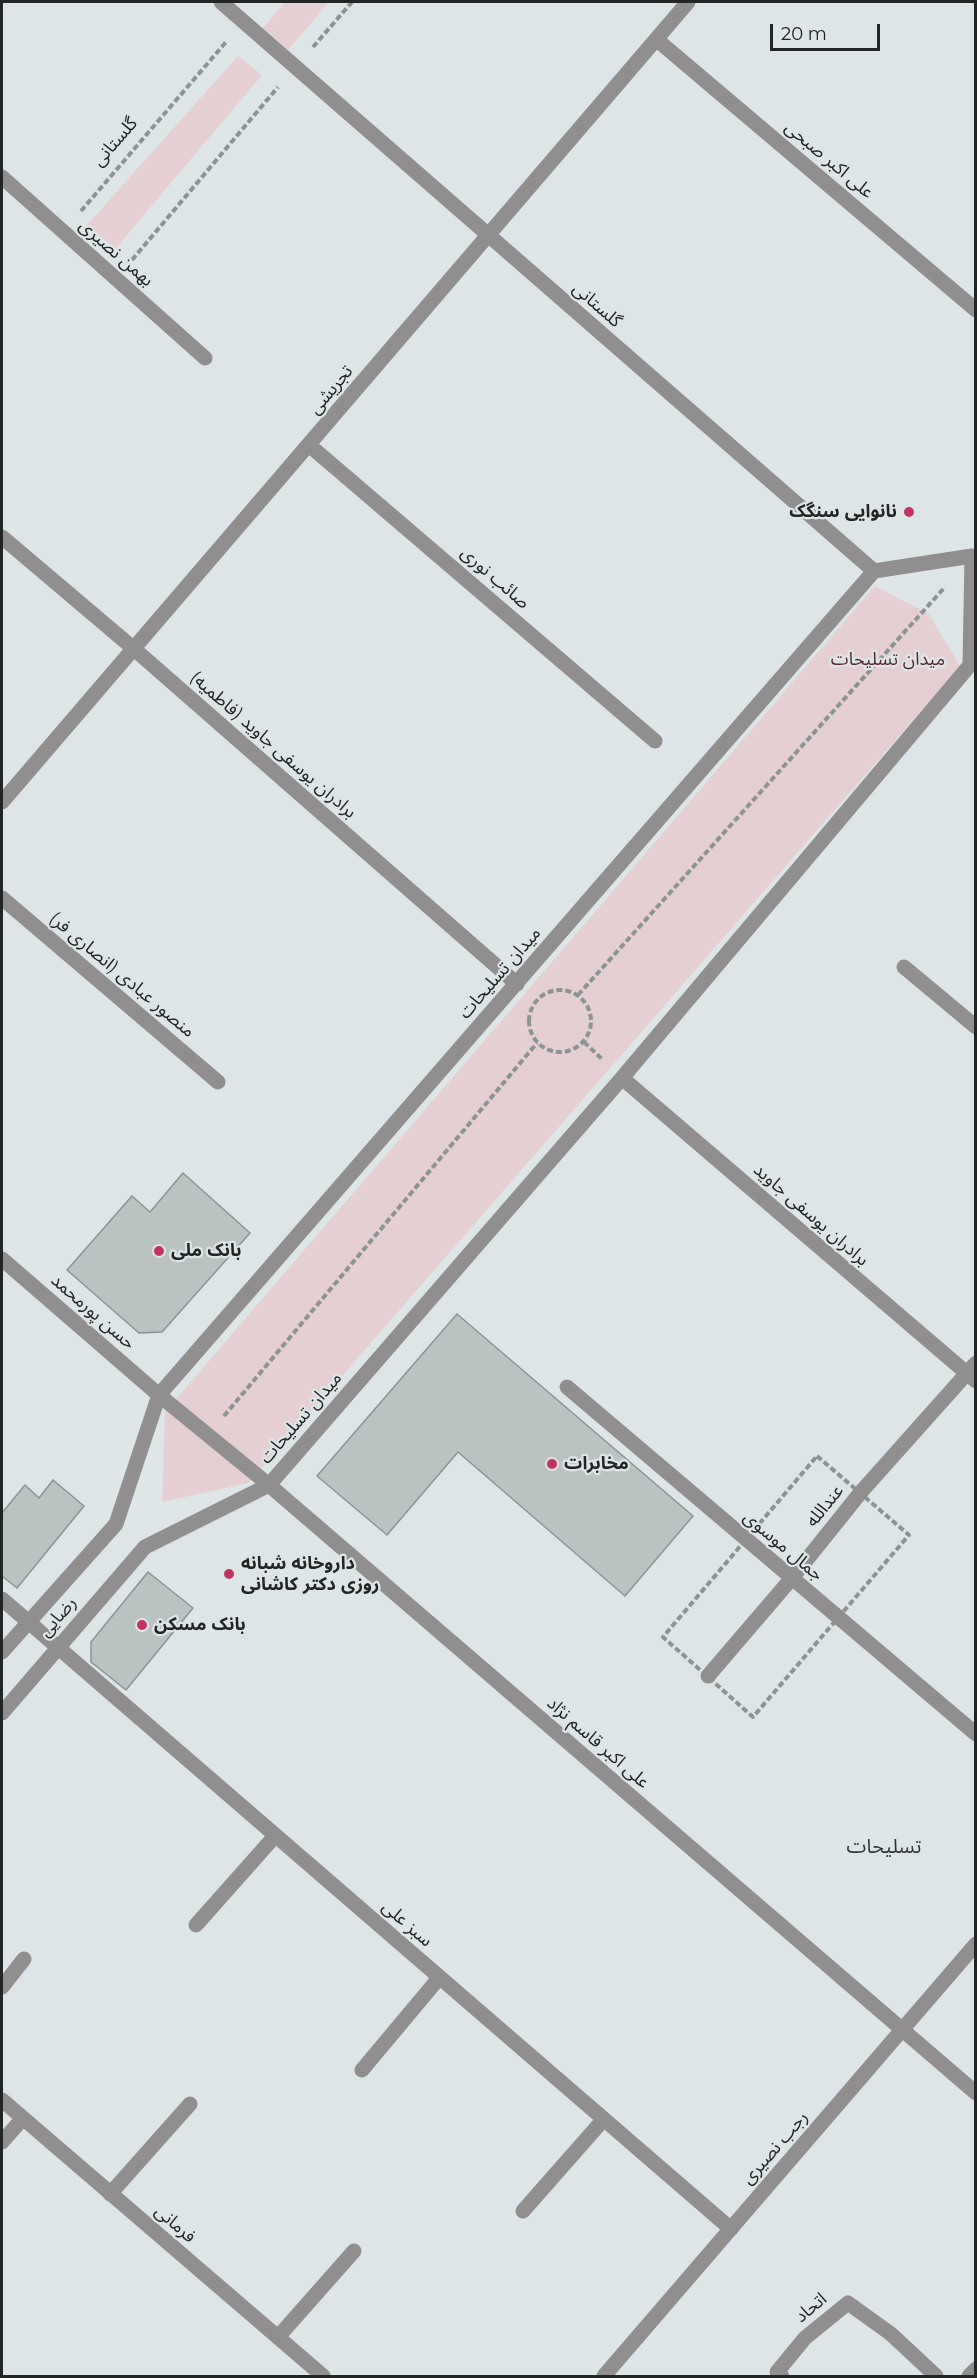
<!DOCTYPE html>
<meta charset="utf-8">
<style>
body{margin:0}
#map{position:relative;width:977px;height:2378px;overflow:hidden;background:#dee5e6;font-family:Montserrat,sans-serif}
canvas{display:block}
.frame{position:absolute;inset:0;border:3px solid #222525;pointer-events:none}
.scale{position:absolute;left:770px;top:24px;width:110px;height:27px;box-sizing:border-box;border:3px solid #222525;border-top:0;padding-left:8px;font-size:18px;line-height:21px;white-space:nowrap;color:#222525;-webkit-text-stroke:4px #dee5e6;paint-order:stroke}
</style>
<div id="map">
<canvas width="977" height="2378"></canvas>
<div class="frame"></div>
<div class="scale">20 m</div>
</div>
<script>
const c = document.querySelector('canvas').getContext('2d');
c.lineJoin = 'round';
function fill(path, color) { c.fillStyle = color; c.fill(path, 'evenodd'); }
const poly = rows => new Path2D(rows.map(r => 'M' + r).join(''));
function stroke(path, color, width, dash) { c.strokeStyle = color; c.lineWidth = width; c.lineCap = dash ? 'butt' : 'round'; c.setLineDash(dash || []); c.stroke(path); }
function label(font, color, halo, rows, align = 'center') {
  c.font = font + ' Montserrat,"Noto Sans Arabic",sans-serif'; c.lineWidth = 4.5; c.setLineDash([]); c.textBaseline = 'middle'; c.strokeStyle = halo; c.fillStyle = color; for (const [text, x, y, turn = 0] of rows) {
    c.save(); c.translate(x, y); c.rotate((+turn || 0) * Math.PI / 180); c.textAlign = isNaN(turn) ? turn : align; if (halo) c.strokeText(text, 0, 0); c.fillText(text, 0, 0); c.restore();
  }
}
fill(poly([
 [285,2,329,2,288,50,263,28],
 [238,56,262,75,116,248,86,226],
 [875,586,929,614,960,666,249,1483,162,1502,165,1412]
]), '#e6cfd3');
const building = poly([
 [183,1173,250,1233,162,1332,139,1333,67,1270,132,1196,150,1212,183,1173],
 [457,1314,693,1516,625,1596,458,1452,387,1535,317,1476,457,1314],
 [53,1480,84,1506,17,1588,2,1576,2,1513,25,1485,39,1498,53,1480],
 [148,1572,193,1608,126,1690,91,1662,91,1642,148,1572]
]);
fill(building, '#bbc2c2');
stroke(building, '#8d9394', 1.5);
stroke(poly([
 [313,47,352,2],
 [81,211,226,42],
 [132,260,278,87],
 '529 1021a31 31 0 1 1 62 0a31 31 0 1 1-62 0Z',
 [578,995,945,587],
 [584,1042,603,1060],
 [224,1416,537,1043],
 [817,1456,909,1535,753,1717,663,1637,817,1456]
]), '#8d9393', 4, [6, 3]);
stroke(poly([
 [221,2,874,571],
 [656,39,976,310],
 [2,177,205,358],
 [309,445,655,741],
 [2,537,133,648,517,984],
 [2,802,688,2],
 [2,898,218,1082],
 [904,967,976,1027],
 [622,1078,976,1381],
 [2,1259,159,1395,269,1485,976,2093],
 [567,1387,976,1734],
 [2,1599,731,2229],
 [2,1652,116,1524,159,1395,874,571,972,556],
 [708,1676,792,1578,861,1492,976,1363],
 [2,1713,145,1547,269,1485,622,1078,970,665,972,556],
 [196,1925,275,1836],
 [2,1987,24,1959],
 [362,2070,439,1978],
 [2,2100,323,2376],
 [2,2142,23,2118],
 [110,2194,190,2104],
 [523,2211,604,2119],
 [278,2337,354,2251],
 [604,2376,976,1944],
 [782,2376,777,2372,805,2338,848,2303,891,2334,936,2376],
 [969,2376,976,2369]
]), '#908e8e', 15);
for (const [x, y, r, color] of [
 [909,512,6,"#c2345f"],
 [159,1251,6,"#c2345f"],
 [552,1464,6,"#c2345f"],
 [229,1574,6,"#c2345f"],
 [142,1625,6,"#c2345f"]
]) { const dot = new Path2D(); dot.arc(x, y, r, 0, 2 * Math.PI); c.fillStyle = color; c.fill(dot); stroke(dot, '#dee5e6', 2); }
label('18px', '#222525', '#dee5e6', [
 ["گلستانی",115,142,-49],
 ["علی اکبر صبحی",829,160,40],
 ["بهمن نصیری",116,253,41],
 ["گلستانی",597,305,41],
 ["تجریشی",331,390,-50],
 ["صائب نوری",495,578,41],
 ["برادران یوسفی جاوید (فاطمیه)",273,745,41],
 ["میدان تسلیحات",500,973,-49],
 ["منصور عبادی (انصاری فر)",122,975,40],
 ["برادران یوسفی جاوید",811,1215,41],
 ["حسن پورمحمد",93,1312,41],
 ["میدان تسلیحات",301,1418,-49],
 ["عندالله",825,1506,-51],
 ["جمال موسوی",783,1546,40],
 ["رضایی",58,1617,-49],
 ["علی اکبر قاسم نژاد",598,1743,41],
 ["سبز علی",407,1924,41],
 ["رجب نصیری",775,2148,-49],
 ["فرمانی",175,2224,41],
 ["اتحاد",811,2308,-40]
]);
label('bold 18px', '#222525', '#dee5e6', [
 ["نانوایی سنگک",897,512,"right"],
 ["بانک ملی",171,1251],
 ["مخابرات",564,1464],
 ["داروخانه شبانه",241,1564],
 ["روزی دکتر کاشانی",241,1585],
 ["بانک مسکن",154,1625]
], 'left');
label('18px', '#592933', '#dee5e6', [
 ["میدان تسلیحات",888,660]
]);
label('20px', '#313637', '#dee5e6', [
 ["تسلیحات",884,1847]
]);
</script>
